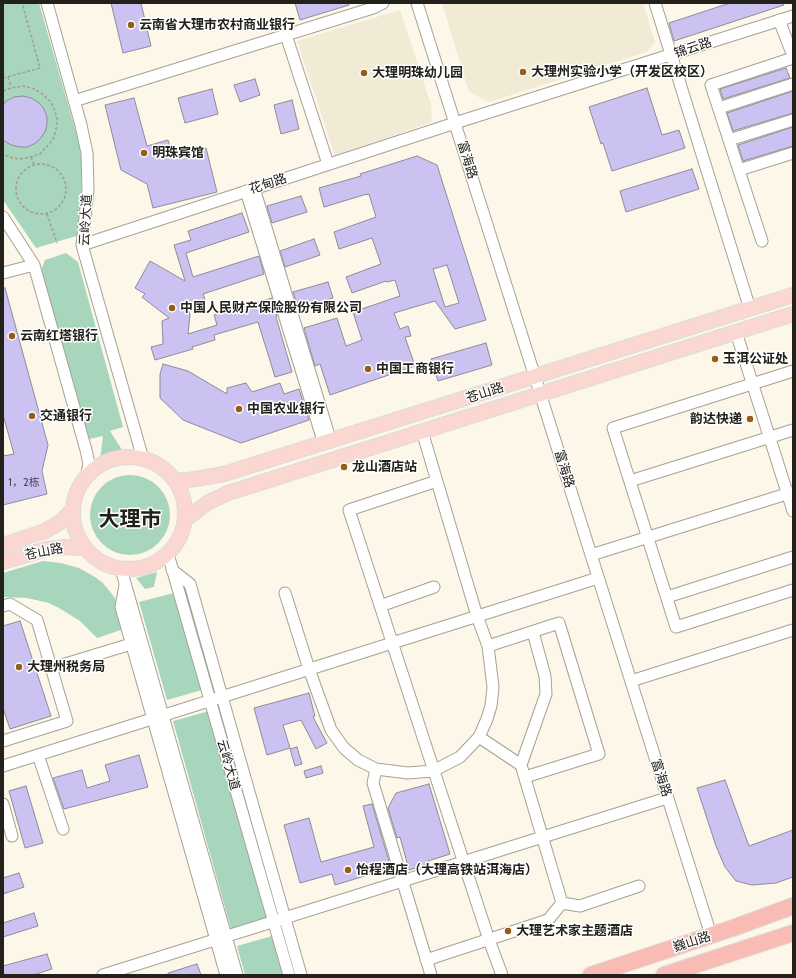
<!DOCTYPE html>
<meta charset="utf-8">
<style>
body{margin:0}
#map{position:relative;width:796px;height:978px;overflow:hidden;background:#fcf7e9;font-family:Cabin,sans-serif}
canvas{display:block}
.frame{position:absolute;inset:0;border:4px solid #23211c;pointer-events:none}
</style>
<div id="map">
<canvas width="796" height="978"></canvas>
<div class="frame"></div>
</div>
<script>
const c = document.querySelector('canvas').getContext('2d');
c.lineJoin = 'round';
function fill(path, color) { c.fillStyle = color; c.fill(path, 'evenodd'); }
const poly = rows => new Path2D(rows.map(r => 'M' + r).join(''));
function stroke(path, color, width, dash) { c.strokeStyle = color; c.lineWidth = width; c.lineCap = dash ? 'butt' : 'round'; c.setLineDash(dash || []); c.stroke(path); }
function label(font, color, halo, rows, align = 'center') {
  c.font = font + ' Cabin,"Noto Sans SC",sans-serif'; c.lineWidth = 3; c.setLineDash([]); c.textBaseline = 'middle'; c.strokeStyle = halo; c.fillStyle = color; for (const [text, x, y, turn = 0] of rows) {
    c.save(); c.translate(x, y); c.rotate((+turn || 0) * Math.PI / 180); c.textAlign = isNaN(turn) ? turn : align; if (halo) c.strokeText(text, 0, 0); c.fillText(text, 0, 0); c.restore();
  }
}
fill(poly([
 [442,3,643,3,655,42,647,52,489,102,469,92],
 [400,10,431,105,432,122,335,156,297,41]
]), '#f1ead5');
fill(poly([
 [3,3,39,3,80,146,82,164,80,235,36,248,3,200],
 [66,253,78,262,123,427,110,431,124,453,100,460,103,436,89,439,40,273,45,260],
 '90 515a40 40 0 1 1 80 0a40 40 0 1 1-80 0Z',
 [43,561,61,563,79,568,95,577,103,583,115,598,124,629,97,638,80,621,59,608,49,603,27,598,3,597,3,573],
 [157,572,154,587,145,589,136,578],
 [174,593,202,690,167,700,139,602],
 [213,710,270,918,231,929,173,721],
 [276,935,287,975,245,975,237,946]
]), '#a7d6bc');
const building = poly([
 [111,3,141,3,151,46,123,53,111,3],
 [295,3,349,3,349,5,300,20,295,3],
 [730,3,783,3,784,5,674,41,669,23,730,3],
 [786,68,790,78,723,99,720,89,786,68],
 [255,79,260,95,240,102,234,85,255,79],
 [647,88,662,135,679,130,685,148,612,171,603,143,601,144,589,107,647,88],
 [212,89,218,114,185,123,178,98,212,89],
 [793,91,793,113,733,131,727,113,793,91],
 [23,96,31,98,39,103,44,109,47,117,47,125,45,132,40,139,34,144,27,147,19,147,11,145,3,140,3,105,6,101,14,97,23,96],
 [134,98,147,146,168,140,173,157,206,148,217,192,153,208,147,184,121,170,105,105,134,98],
 [292,100,299,129,281,134,274,105,292,100],
 [793,127,793,146,743,161,738,145,793,127],
 [417,156,437,165,486,320,455,329,435,301,394,313,400,329,408,326,411,336,405,337,415,366,330,395,320,364,315,366,304,328,337,318,346,346,362,340,353,312,400,296,395,280,387,282,386,281,352,293,346,277,381,264,372,238,339,249,334,232,376,217,369,194,367,195,367,194,324,207,319,188,361,176,360,174,417,156],
 [447,265,459,303,445,307,433,269,447,265],
 [692,169,699,189,626,212,620,191,692,169],
 [301,196,307,212,272,223,267,206,301,196],
 [242,213,249,232,186,253,193,277,259,256,264,274,203,294,205,299,187,305,190,315,188,334,217,325,214,315,272,298,277,316,276,317,292,372,275,377,258,322,214,335,215,340,192,347,193,349,155,360,151,347,163,344,162,321,169,318,142,297,145,294,135,288,150,261,185,281,174,245,191,240,188,231,242,213],
 [314,239,320,255,285,267,280,251,314,239],
 [328,282,333,298,299,309,293,292,328,282],
 [5,288,48,445,42,471,47,494,3,505,3,456,14,454,3,415,3,289,5,288],
 [486,343,492,365,438,381,431,359,486,343],
 [163,364,188,371,227,394,227,388,246,383,252,392,280,383,284,394,299,389,309,420,241,443,183,420,160,398,160,374,163,364],
 [20,621,51,716,10,729,3,708,3,626,20,621],
 [309,693,315,716,313,717,327,743,316,749,301,720,283,725,290,748,267,755,254,708,309,693],
 [297,747,302,764,295,766,290,749,297,747],
 [139,755,148,787,64,809,53,778,82,770,87,788,110,781,105,765,139,755],
 [321,766,323,773,306,778,304,771,321,766],
 [725,780,749,846,793,830,793,877,776,883,752,885,736,881,725,867,716,846,697,788,725,780],
 [429,784,450,854,428,861,428,864,409,870,400,837,397,838,388,808,396,793,429,784],
 [26,786,43,843,25,848,9,791,26,786],
 [372,804,391,868,335,885,332,874,300,883,284,825,309,818,321,862,374,847,363,806,372,804],
 [19,873,24,887,3,894,3,878,19,873],
 [34,913,38,926,3,937,3,923,34,913],
 [47,954,52,969,33,975,3,975,3,966,47,954],
 [197,964,201,975,168,975,168,973,197,964]
]);
fill(building, '#cbc2f1');
stroke(building, '#8e8b98', 1);
const minor = poly([
 [47,3,81,125,87,153,88,190,82,245,143,459],
 [417,3,711,935],
 [655,3,750,309],
 [779,20,793,56],
 [286,35,328,164],
 [74,101,286,35,373,8,383,3],
 [719,108,793,84],
 [729,140,793,120],
 [739,170,793,153],
 [254,188,331,442],
 [246,191,324,444],
 [3,217,34,265,86,450,89,464,86,477],
 [762,241,711,85,793,58],
 [82,245,455,123,793,16],
 [3,273,34,265],
 [736,332,793,511],
 [793,371,613,428,676,627,793,590],
 [437,481,349,510,489,940,502,975],
 [630,481,793,430],
 [168,554,289,975],
 [591,555,793,492],
 [121,569,237,975],
 [172,570,190,584,301,975],
 [125,585,121,607,226,975],
 [285,593,309,669,331,730,344,748,358,760,376,769,408,773,433,771,460,757,479,737,487,719,491,706,493,687,488,646,477,616,422,431],
 [667,597,793,557],
 [3,606,10,604,37,620,67,721,3,741],
 [380,606,434,587],
 [488,646,559,623,599,754,525,777],
 [52,668,131,644],
 [631,681,793,630],
 [479,737,521,765,562,903],
 [38,755,63,829],
 [521,765,546,694,545,676,533,632],
 [3,766,598,578],
 [376,769,373,783,431,975],
 [3,804,12,836],
 [562,903,580,906,639,886],
 [426,960,548,920,562,903],
 [103,975,667,798]
]);
const major = poly([
 '73 513a56 56 0 1 1 112 0a56 56 0 1 1-112 0Z',
 [175,481,196,479,224,474,793,295],
 [185,520,207,503,228,493,793,314],
 [3,545,45,531,62,521,72,510],
 [3,562,46,549,65,547,85,548]
]);
const highway = poly([
 [591,975,733,928,793,906],
 [664,975,793,933]
]);
stroke(minor, '#a6a195', 13);
stroke(major, '#dcdbdb', 16);
stroke(highway, '#dcdbdb', 18);
stroke(poly([
 [8,77,11,87],
 [3,78,40,68,22,3],
 [3,91,11,88,23,86,35,89,41,93,50,101,53,106,57,118,57,125,54,137,51,142,40,154,31,157,21,159,12,158,3,154],
 [31,157,34,165],
 '16 189a25 25 0 1 1 50 0a25 25 0 1 1-50 0Z',
 [47,214,57,243]
]), '#a19d93', 1.5, [3, 2]);
stroke(minor, '#fff', 11);
stroke(major, '#fbd7d2', 14);
stroke(highway, '#f8bcb4', 16);
for (const [x, y, r, color] of [
 [131,25,4,"#955d17"],
 [523,72,4,"#955d17"],
 [364,73,4,"#955d17"],
 [144,153,4,"#955d17"],
 [172,308,4,"#955d17"],
 [12,336,4,"#955d17"],
 [715,359,4,"#955d17"],
 [368,369,4,"#955d17"],
 [239,409,4,"#955d17"],
 [32,416,4,"#955d17"],
 [750,419,4,"#955d17"],
 [344,467,4,"#955d17"],
 [19,667,4,"#955d17"],
 [348,870,4,"#955d17"],
 [508,931,4,"#955d17"]
]) { const dot = new Path2D(); dot.arc(x, y, r, 0, 2 * Math.PI); c.fillStyle = color; c.fill(dot); stroke(dot, '#fff', 1.5); }
label('11px', '#4d4951', null, [
 ["1，2栋",24,483]
]);
label('bold 13px', '#23211c', '#fff', [
 ["云南省大理市农村商业银行",139,25],
 ["大理州实验小学（开发区校区）",531,72],
 ["大理明珠幼儿园",372,73],
 ["明珠宾馆",152,153],
 ["中国人民财产保险股份有限公司",180,308],
 ["云南红塔银行",20,336],
 ["玉洱公证处",723,359],
 ["中国工商银行",376,369],
 ["中国农业银行",247,409],
 ["交通银行",40,416],
 ["韵达快递",742,419,"right"],
 ["龙山酒店站",352,467],
 ["大理州税务局",27,667],
 ["怡程酒店（大理高铁站洱海店）",356,870],
 ["大理艺术家主题酒店",516,931]
], 'left');
label('13px', '#23211c', '#fff', [
 ["锦云路",693,48,-18],
 ["富海路",467,160,73],
 ["花甸路",268,184,-18],
 ["云岭大道",86,220,-87],
 ["苍山路",485,393,-18],
 ["富海路",564,469,73],
 ["苍山路",44,552,-11],
 ["云岭大道",228,765,74],
 ["富海路",661,778,72],
 ["巍山路",692,942,-18]
]);
label('bold 21px', '#23211c', '#fff', [
 ["大理市",130,520]
]);
</script>
